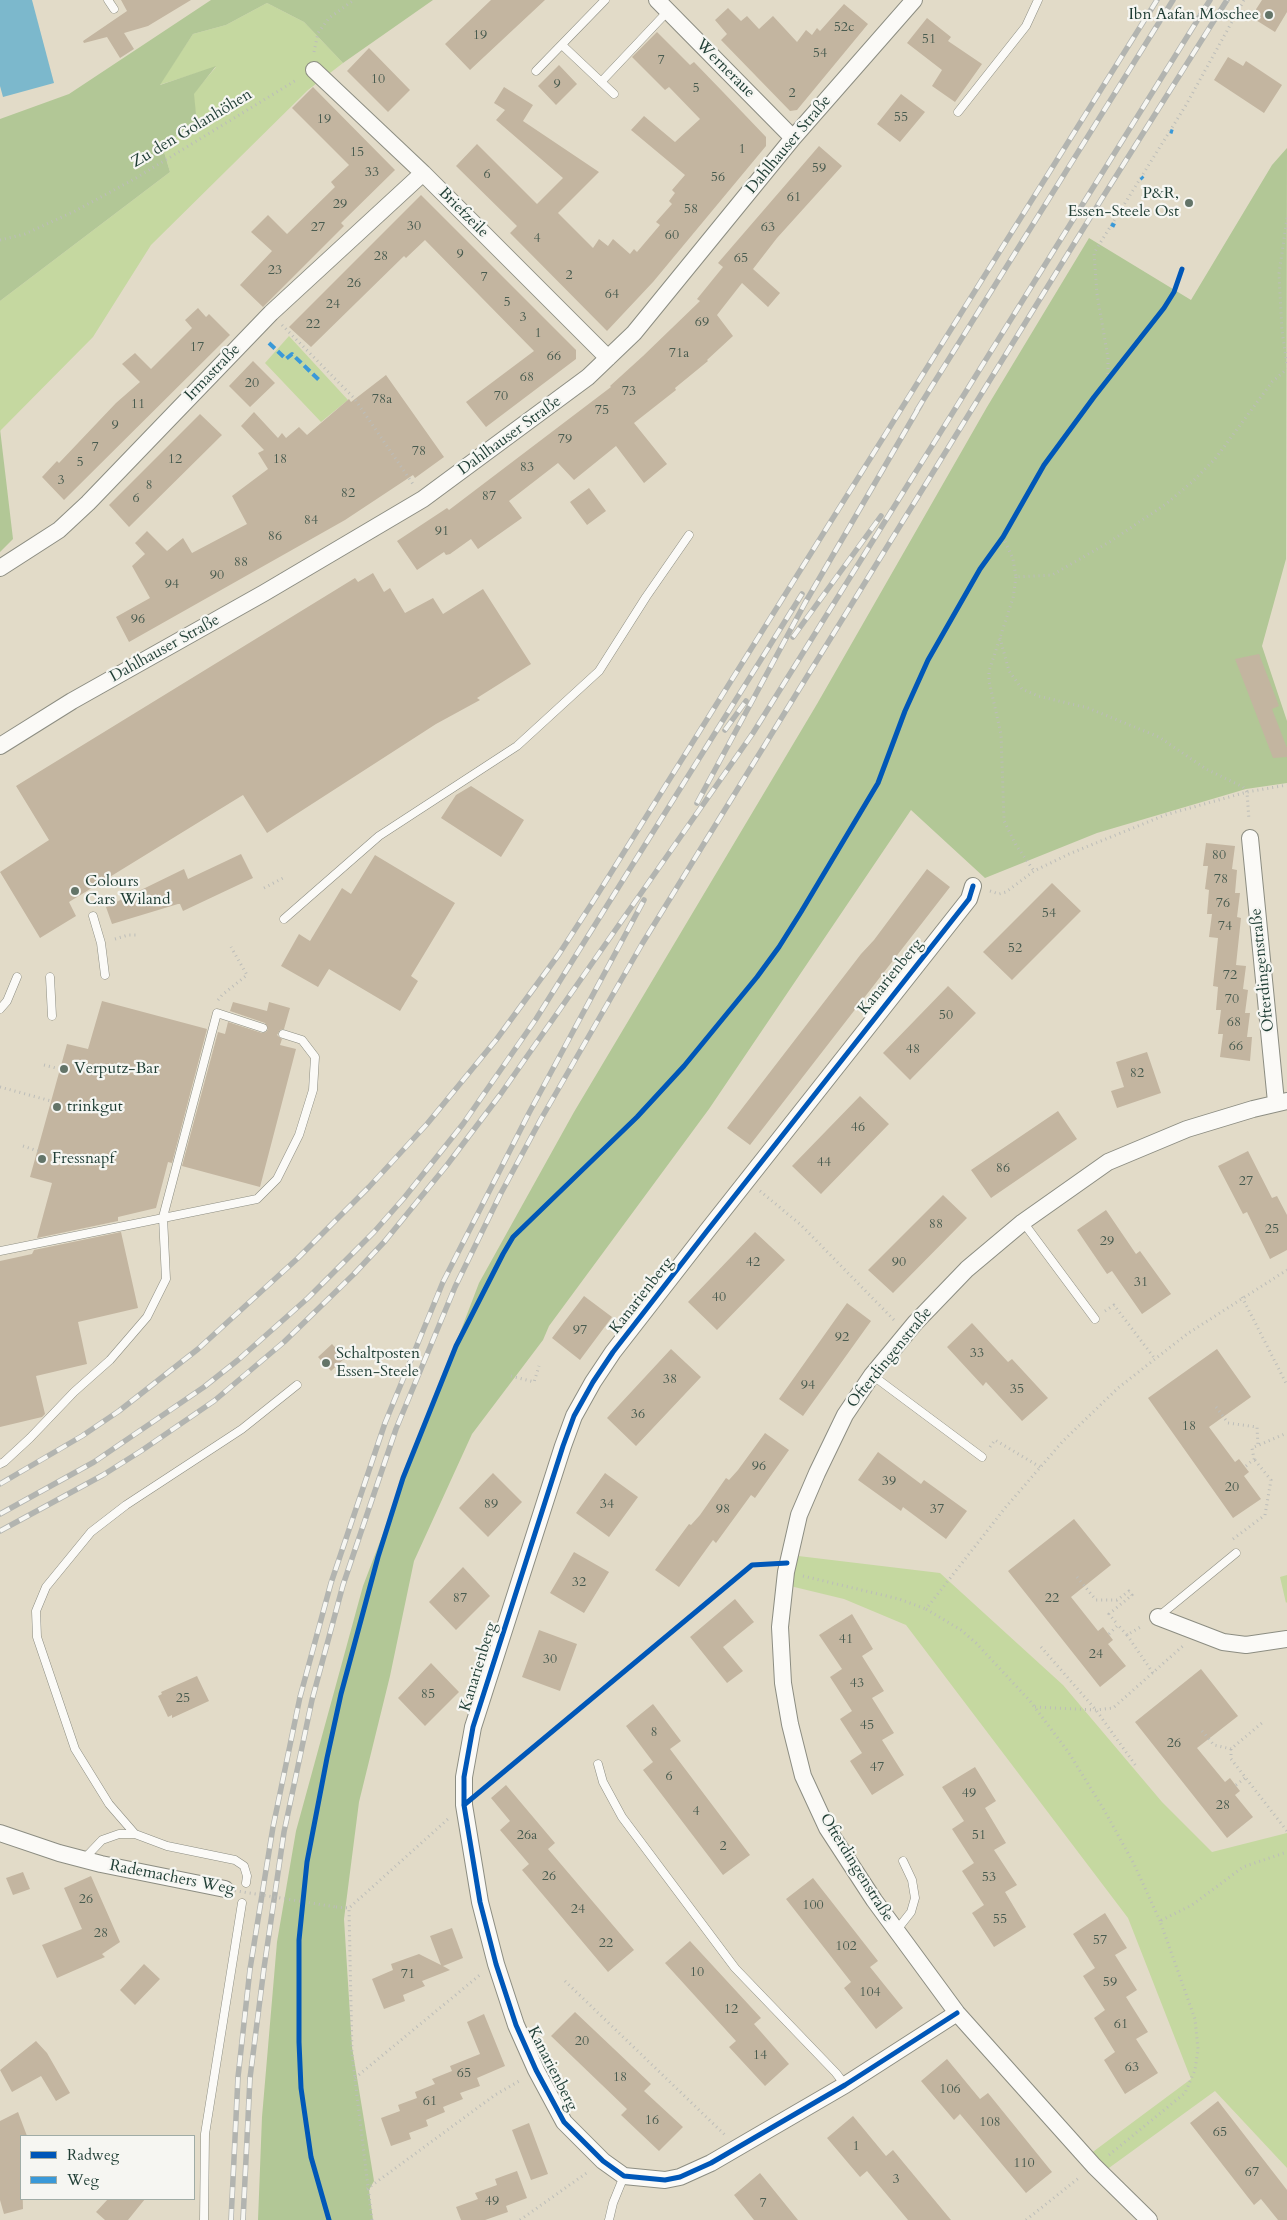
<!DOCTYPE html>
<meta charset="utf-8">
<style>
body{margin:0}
#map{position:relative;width:1287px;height:2220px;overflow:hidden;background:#e2dbc8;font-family:Cardo,serif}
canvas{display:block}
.legend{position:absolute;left:20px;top:2135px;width:175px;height:65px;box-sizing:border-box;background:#f6f6f2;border:1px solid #a0aca6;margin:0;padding:6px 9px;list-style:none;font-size:15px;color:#1f3d34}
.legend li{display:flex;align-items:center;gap:10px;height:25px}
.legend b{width:25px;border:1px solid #a0aca6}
</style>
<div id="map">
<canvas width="1287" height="2220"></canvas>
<ul class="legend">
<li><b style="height:6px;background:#0057b8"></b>Radweg</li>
<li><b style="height:6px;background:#3a99d8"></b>Weg</li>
</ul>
</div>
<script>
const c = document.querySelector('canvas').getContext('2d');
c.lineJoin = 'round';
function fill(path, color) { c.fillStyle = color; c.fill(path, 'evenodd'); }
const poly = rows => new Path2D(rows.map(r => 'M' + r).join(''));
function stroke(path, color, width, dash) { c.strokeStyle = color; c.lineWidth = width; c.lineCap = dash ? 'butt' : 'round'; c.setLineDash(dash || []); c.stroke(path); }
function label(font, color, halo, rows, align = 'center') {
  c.font = font + ' Cardo,serif'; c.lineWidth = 4.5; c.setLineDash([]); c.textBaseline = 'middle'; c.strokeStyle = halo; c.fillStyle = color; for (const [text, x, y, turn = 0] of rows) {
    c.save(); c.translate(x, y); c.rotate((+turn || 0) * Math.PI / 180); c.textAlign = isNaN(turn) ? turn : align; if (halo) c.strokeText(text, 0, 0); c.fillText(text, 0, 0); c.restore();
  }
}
fill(poly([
 [267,3,304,22,343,63,308,90,151,245,93,337,0,431,0,301,170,172,162,145,197,124,193,94,216,67,159,85,193,34,226,25],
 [289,336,348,400,321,422,265,363],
 [790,1555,940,1573,1063,1685,1162,1802,1212,1852,1287,1833,1287,2168,1215,2091,1102,2173,1086,2157,1191,2079,1128,1918,906,1625,844,1599,786,1585],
 [1287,1575,1287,1602,1286,1603,1280,1577]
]), '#c5d8a0');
fill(poly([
 [211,0,433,0,343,63,304,22,267,3,226,25,193,34,160,85,216,66,194,94,197,124,162,145,170,172,0,301,0,119,69,94],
 [1287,148,1286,559,1262,646,1287,721,1287,783,1246,789,1097,833,985,878,911,810,709,1109,549,1326,543,1340,472,1434,414,1561,390,1676,359,1802,344,1919,352,2047,374,2181,369,2190,373,2220,258,2220,262,2117,277,1942,296,1831,363,1586,479,1283,574,1112,817,704,987,407,1089,238,1191,300,1272,165],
 [0,429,13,539,0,552]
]), '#b2c796');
fill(poly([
 [0,0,32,0,54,83,3,97,0,86]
]), '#7cb8cc');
fill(poly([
 [121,0,191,0,148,26,124,33,134,49,120,58,107,37,84,43,83,41,127,11],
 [491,0,545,0,470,70,445,44],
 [1262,0,1287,0,1287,12,1275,32,1251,17],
 [844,4,868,24,797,110,790,111,721,40,727,34,715,20,728,8,741,21,747,16,759,29,773,16,797,42,806,30,812,35,817,28,820,31],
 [927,18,951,37,948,41,982,64,955,102,932,86,942,70,907,43],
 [657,32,690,65,694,62,723,92,766,137,766,146,653,282,607,331,510,233,517,226,456,166,477,144,537,204,563,178,496,120,505,110,494,103,504,87,533,105,523,121,599,172,558,213,593,248,599,239,608,246,613,239,630,254,634,249,637,252,660,225,656,222,672,204,669,201,675,193,672,190,685,175,631,130,644,116,675,142,700,119,669,87,665,90,632,57],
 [369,48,410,90,388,112,347,71],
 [1228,57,1243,66,1246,61,1282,85,1264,113,1214,80],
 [559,65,577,84,556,105,538,86],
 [313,87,395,170,341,223,344,226,263,307,240,285,272,251,251,232,268,215,287,234,335,187,331,182,349,165,292,108],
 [901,94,925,112,900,142,877,124],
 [819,146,842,166,777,238,753,269,780,293,768,307,742,283,717,315,733,336,707,360,708,361,675,388,676,390,634,423,667,464,644,483,616,446,574,480,558,463,509,501,522,518,478,549,471,539,450,554,446,555,444,552,417,570,397,541,447,508,449,510,611,387,610,386,643,356,700,301,697,299,723,267,718,263],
 [421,195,576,350,576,359,486,427,466,402,534,351,425,240,406,258,404,256,311,347,289,327],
 [198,308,206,317,209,314,230,335,64,500,42,477,57,461,59,463,116,403,140,382,122,364,135,353,151,369,192,328,185,320],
 [253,361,275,383,250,407,229,386],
 [386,375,444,457,415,478,413,475,345,520,129,642,116,617,150,598,132,566,145,554,135,543,147,531,167,551,183,538,192,553,247,524,232,496,268,469,258,453,264,450,241,426,254,412,278,438,282,433,286,438,299,427,307,435,349,399,351,402],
 [200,414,222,435,129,527,109,505],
 [589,488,606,511,587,525,570,502],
 [373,573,384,592,390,588,405,613,433,598,443,614,483,589,531,664,477,698,480,700,436,724,267,833,243,795,69,902,76,916,40,938,0,872,49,840,16,786,355,578,358,582],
 [1259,654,1279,706,1272,709,1287,748,1287,757,1273,758,1235,659],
 [471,786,524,820,501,857,441,818,456,795],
 [1206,843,1235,846,1232,869,1237,870,1235,893,1240,893,1237,917,1241,918,1236,965,1246,966,1243,989,1248,990,1245,1013,1250,1013,1247,1037,1252,1037,1250,1061,1220,1057,1223,1034,1218,1034,1221,1010,1216,1010,1218,987,1213,986,1218,938,1209,937,1212,914,1207,914,1209,890,1205,889,1208,866,1203,866],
 [241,854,253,878,183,911,180,904,178,904,112,924,106,907,184,869,188,879],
 [375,855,455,903,411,976,418,981,400,1011,329,969,318,987,281,966,299,934,310,941,342,888,351,894],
 [927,869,950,887,750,1145,727,1128,861,954,874,940],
 [1052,883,1081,911,1012,980,983,952],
 [948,986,976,1013,910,1080,883,1053],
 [102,1001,207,1029,172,1163,168,1162,156,1208,118,1217,118,1221,37,1238,52,1183,30,1177,67,1044,88,1049],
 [233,1002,267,1011,269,1002,290,1008,284,1029,280,1030,277,1035,282,1039,280,1045,296,1049,260,1187,182,1166,218,1032,225,1034,228,1022,262,1033,266,1032,268,1029,265,1023,230,1011],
 [1147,1052,1161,1093,1117,1108,1111,1091,1124,1087,1116,1062],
 [860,1096,889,1124,821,1194,792,1166],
 [1058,1111,1077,1139,991,1198,971,1170],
 [1248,1151,1272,1198,1277,1196,1287,1215,1287,1250,1270,1259,1247,1212,1243,1214,1218,1166],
 [943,1195,967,1218,893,1293,868,1270],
 [1106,1210,1136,1254,1140,1251,1171,1294,1142,1314,1112,1271,1107,1274,1077,1230],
 [121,1232,138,1308,78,1322,87,1364,36,1376,45,1414,42,1417,0,1427,0,1261,32,1254,34,1250],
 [755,1232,785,1260,717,1330,688,1302],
 [584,1296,612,1317,580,1360,552,1338],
 [847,1303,871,1321,803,1416,779,1399],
 [972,1323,1008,1362,1012,1359,1048,1398,1022,1421,986,1382,983,1386,947,1347],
 [332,1344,345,1358,331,1371,318,1357],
 [671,1349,701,1377,636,1446,607,1418],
 [1217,1349,1251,1397,1209,1427,1235,1462,1239,1459,1249,1472,1244,1476,1261,1499,1233,1518,1148,1398],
 [765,1433,789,1450,755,1498,751,1495,716,1543,713,1540,679,1587,655,1570,689,1524,691,1525,700,1515,726,1478,729,1480,738,1470],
 [878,1452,921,1484,924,1480,967,1511,946,1539,903,1507,901,1511,858,1480],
 [493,1473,522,1502,488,1537,459,1508],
 [605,1473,638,1497,609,1537,576,1513],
 [1074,1519,1111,1565,1071,1597,1098,1631,1103,1627,1113,1640,1108,1644,1126,1666,1100,1687,1008,1571],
 [574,1552,609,1572,584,1613,550,1593],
 [463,1567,490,1596,456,1630,429,1602],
 [735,1599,754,1622,723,1647,743,1671,727,1683,690,1637],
 [852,1614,873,1649,862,1656,884,1691,872,1698,894,1733,882,1740,904,1775,872,1795,850,1761,862,1753,840,1719,852,1711,830,1677,842,1669,819,1635],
 [539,1630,577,1644,560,1691,522,1677],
 [431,1663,459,1692,425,1726,398,1698],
 [1201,1669,1238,1716,1197,1748,1225,1782,1230,1778,1240,1791,1235,1795,1253,1817,1227,1838,1135,1722],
 [197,1676,209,1701,172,1718,172,1715,168,1717,158,1696,162,1694,161,1692],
 [653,1704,681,1741,670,1749,750,1855,723,1875,643,1770,653,1762,626,1726],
 [975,1767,996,1801,985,1808,1006,1843,994,1850,1017,1885,1005,1892,1026,1927,994,1947,972,1913,984,1905,962,1871,974,1863,952,1829,964,1821,942,1787],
 [506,1785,555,1843,548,1849,634,1950,608,1972,522,1870,529,1864,500,1830,510,1821,491,1798],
 [23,1872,30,1889,13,1895,6,1878],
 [91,1876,120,1942,102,1954,105,1957,57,1978,42,1945,82,1929,64,1888],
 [813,1878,878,1961,870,1967,903,2008,876,2029,844,1988,851,1982,786,1899],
 [1105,1913,1127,1948,1115,1955,1137,1990,1126,1997,1148,2032,1136,2039,1158,2073,1125,2094,1104,2060,1115,2052,1094,2018,1105,2010,1083,1976,1095,1968,1073,1934],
 [452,1928,463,1958,443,1966,450,1970,422,1981,425,1986,403,1995,405,2001,384,2009,372,1979,393,1970,391,1964,419,1954,441,1965,430,1936],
 [690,1941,761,2018,754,2024,789,2064,765,2086,729,2047,736,2041,665,1963],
 [144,1964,160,1979,135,2005,120,1990],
 [575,2012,651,2084,644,2091,683,2127,659,2151,621,2115,627,2109,551,2036],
 [484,2014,505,2066,477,2078,480,2086,460,2093,463,2099,443,2107,445,2112,426,2120,428,2126,409,2133,411,2139,391,2146,381,2118,400,2111,398,2105,417,2098,415,2092,435,2084,432,2079,452,2071,450,2066,480,2054,467,2022],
 [36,2041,47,2053,70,2093,56,2101,41,2076,12,2092,0,2070],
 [947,2059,980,2099,988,2093,1052,2172,1026,2193,960,2114,954,2120,921,2081],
 [1218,2101,1287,2190,1287,2220,1278,2220,1261,2199,1254,2205,1190,2123],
 [18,2112,27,2136,21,2136,23,2209,4,2214,0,2200,0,2121],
 [853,2116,886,2156,893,2150,951,2220,908,2220,867,2171,860,2177,827,2138],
 [529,2123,548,2174,531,2180,512,2130],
 [517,2171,527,2198,506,2206,508,2212,485,2220,461,2220,456,2207,478,2199,475,2193,497,2185,495,2179],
 [760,2173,798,2220,754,2220,734,2195],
 [108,2199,145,2199,128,2220,105,2220,96,2212]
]), '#c3b5a0');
const lane = poly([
 [108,0,114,9],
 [562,45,614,94],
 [536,71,605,0],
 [601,82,668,11],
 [958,112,1026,26,1038,0],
 [93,916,101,943,105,975],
 [284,919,379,836,517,746,599,671,646,597,689,535],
 [50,977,52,1016],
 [0,1009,7,1001,17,977],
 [1023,1222,1095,1319],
 [0,1251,257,1199,277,1179,299,1135,313,1090,315,1057,302,1040,283,1034],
 [872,1375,982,1457],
 [0,1464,4,1462,30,1438,74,1392,110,1360,147,1317,166,1279,163,1217,217,1013,263,1028],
 [1158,1617,1236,1553],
 [598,1764,603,1782,622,1817,735,1968,836,2073,845,2085],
 [135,1834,109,1804,75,1749,37,1637,36,1611,46,1587,91,1532,126,1505,242,1429,297,1385],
 [84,1859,102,1840,119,1834,135,1834,167,1846,235,1860,244,1866,247,1876,246,1883],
 [896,1931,911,1912,915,1898,912,1880,903,1861],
 [204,2220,205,2134,242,1903],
 [609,2220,613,2203,624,2176]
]);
const street = poly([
 [657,0,793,138],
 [314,70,423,173,608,358],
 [0,568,59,530,88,503,271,313,423,173],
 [0,746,72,701,264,593,423,499,588,377,634,333,793,138,914,0],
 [1250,838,1276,1102],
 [1158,1617,1223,1642,1246,1645,1287,1639],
 [0,1833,59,1853,101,1864,225,1889],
 [957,2013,845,2085,711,2163,680,2177,665,2180,624,2176,603,2161,564,2122,536,2070,516,2025,496,1964,480,1902,464,1805,464,1777,473,1727,563,1446,574,1416,593,1382,613,1352,707,1231,969,899,973,886],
 [1149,2220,1094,2166,957,2013,874,1900,827,1828,803,1776,790,1724,783,1683,780,1627,786,1572,799,1515,817,1473,845,1415,872,1375,915,1323,967,1269,1023,1222,1108,1162,1187,1129,1253,1109,1287,1101]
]);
stroke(lane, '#8c8d82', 9);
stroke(street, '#8c8d82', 18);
stroke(poly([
 [314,52,318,33,329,18,354,0],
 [1287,218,1279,274,1282,331,1287,365],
 [0,240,25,234,75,211,136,178,298,79],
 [282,325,354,398,413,484],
 [1108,379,1108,358,1097,294,1094,253,1186,105,1244,0],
 [1003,537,1013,559,1016,577,1052,575,1111,541,1166,504,1192,482,1215,459,1272,382,1287,369],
 [1016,577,1013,598,989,671,989,681,1001,734,1004,821,1016,845,1034,871],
 [1000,638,1009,671,1022,689,1038,696,1088,708,1159,737,1206,769,1243,787,1247,792,1249,820],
 [264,888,285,877],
 [990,891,999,894,1006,892,1034,871,1069,854,1165,815,1247,792,1287,785],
 [115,939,128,935,136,935],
 [218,1000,222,995,247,975,231,947],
 [44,1065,60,1069],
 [0,1087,51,1101],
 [23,1146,38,1151],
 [760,1191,801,1225,894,1320],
 [1242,1297,1287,1385],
 [1105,1311,1114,1305,1155,1359],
 [511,1376,534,1382,539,1366],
 [1216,1407,1228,1423,1257,1427,1258,1446],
 [990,1447,995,1440,1040,1467],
 [1246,1466,1254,1459,1252,1448,1287,1433],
 [1233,1539,1265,1515,1271,1480,1254,1459],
 [803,1576,899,1599,926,1609],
 [1077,1577,1096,1600,1117,1600,1129,1591,1132,1595,1109,1614,1118,1625],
 [1109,1634,1118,1625,1127,1635,1142,1626],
 [1127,1635,1153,1673],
 [1041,1647,1096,1710,1136,1766],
 [1035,1707,1096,1710,1113,1708,1184,1645],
 [1202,1731,1214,1745,1231,1749,1263,1722],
 [1231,1749,1231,1759,1287,1831],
 [1236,1785,1245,1778],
 [336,1907,349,1908],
 [1160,1921,1134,1864,1103,1808,1069,1753,1030,1701,976,1643,961,1630,926,1609,1005,1508,1063,1441,1118,1388,1187,1334,1287,1270],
 [565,1981,725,2135],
 [355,2078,481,1974],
 [1109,2155,1185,2093,1195,2070,1198,2049,1195,2019,1160,1921,1192,1905,1243,1867,1287,1852],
 [367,2189,495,2095,521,2080],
 [372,2220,352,2054,349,1908,448,1819],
 [520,2220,588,2172],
 [1026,2220,1080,2177]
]), '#bcbdb9', 3, [1, 4]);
stroke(lane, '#fbfaf7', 8);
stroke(street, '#fbfaf7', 16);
const rail = poly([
 [917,410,1173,0],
 [793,637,881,516],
 [725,730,746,701],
 [697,803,805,603,921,404],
 [0,1484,82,1436,119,1411,198,1349,298,1258,369,1187,427,1124,496,1040,559,954,594,900,1157,0],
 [0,1514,94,1462,204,1387,238,1360,308,1298,374,1232,404,1198,463,1124,536,1019,802,594],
 [0,1531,103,1475,141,1451,214,1401,284,1342,354,1274,385,1241,447,1165,500,1095,753,733,1210,0],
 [231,2220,238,2077,250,1969,273,1827,300,1697,331,1583,385,1423,443,1282,529,1113,644,900],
 [243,2220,250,2078,264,1968,284,1832,312,1700,343,1585,396,1429,455,1287,500,1195,541,1119,642,944,1101,200,1227,0]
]);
stroke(rail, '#b2b4b0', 5.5);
stroke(rail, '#f6f6f2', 4, [11]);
stroke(poly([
 [225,1889,336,1907]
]), '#bcbdb9', 3, [1, 4]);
stroke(poly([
 [1170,131,1173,132],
 [1141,177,1143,179],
 [1111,224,1115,226],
 [269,343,286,359,292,354,319,380]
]), '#3a99d8', 4, [8, 4]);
stroke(poly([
 [464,1805,752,1565,787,1563],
 [957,2013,845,2085,711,2163,680,2177,665,2180,624,2176,603,2161,564,2122,536,2070,516,2025,496,1964,480,1902,464,1805,464,1777,473,1727,563,1446,574,1416,593,1382,613,1352,707,1231,969,899,973,886],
 [329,2220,311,2157,301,2088,299,2042,299,1940,307,1862,327,1758,341,1694,378,1557,403,1478,456,1346,503,1254,513,1237,637,1117,684,1066,757,977,779,947,801,912,878,783,905,711,928,660,980,569,1003,537,1044,465,1094,397,1164,308,1174,292,1182,269]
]), '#0057b8', 5);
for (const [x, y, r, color] of [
 [1269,15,5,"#637468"],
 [1189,203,5,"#637468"],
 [75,891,5,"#637468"],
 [64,1069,5,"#637468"],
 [57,1107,5,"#637468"],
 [42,1159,5,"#637468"],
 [326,1363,5,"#637468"]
]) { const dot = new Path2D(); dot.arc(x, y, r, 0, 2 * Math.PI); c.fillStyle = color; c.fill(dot); stroke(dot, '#f6f6f2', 2); }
label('14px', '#485b4f', null, [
 ["52c",844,28],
 ["19",480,36],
 ["51",929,40],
 ["54",820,54],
 ["7",661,61],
 ["10",378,80],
 ["9",557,85],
 ["5",696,89],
 ["2",792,94],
 ["55",901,118],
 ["19",324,120],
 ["1",742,150],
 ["15",357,153],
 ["59",819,169],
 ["33",372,173],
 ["6",487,175],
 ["56",718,178],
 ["61",794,198],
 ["29",340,205],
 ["58",691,210],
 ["30",414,227],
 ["27",318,228],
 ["63",768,228],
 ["60",672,236],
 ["4",537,239],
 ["9",460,255],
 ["28",381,257],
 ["65",741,259],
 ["23",275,271],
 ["2",569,276],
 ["7",484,278],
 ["26",354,284],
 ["64",612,295],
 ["5",507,303],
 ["24",333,305],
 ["3",523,318],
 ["69",702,323],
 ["22",313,325],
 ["1",538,334],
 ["17",197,348],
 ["71a",679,354],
 ["66",554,357],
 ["68",527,378],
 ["20",252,384],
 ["73",629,392],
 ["70",501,397],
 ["78a",382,400],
 ["11",138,405],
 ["75",602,411],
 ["9",115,426],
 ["79",565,440],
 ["7",95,448],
 ["78",419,452],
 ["12",175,460],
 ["18",280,460],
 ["5",80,463],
 ["83",527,468],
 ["3",61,481],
 ["8",149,486],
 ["82",348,494],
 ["87",489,497],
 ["6",136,499],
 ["84",311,521],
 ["91",442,532],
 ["86",275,537],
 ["88",241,563],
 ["90",217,576],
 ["94",172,585],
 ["96",138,620],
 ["80",1219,856],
 ["78",1221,880],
 ["76",1223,904],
 ["54",1049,914],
 ["74",1225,927],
 ["52",1015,949],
 ["72",1230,976],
 ["70",1232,1000],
 ["50",946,1016],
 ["68",1234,1023],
 ["66",1236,1047],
 ["48",913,1050],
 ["82",1137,1074],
 ["46",858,1128],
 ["44",824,1163],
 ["86",1003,1169],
 ["27",1246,1182],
 ["88",936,1225],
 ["25",1272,1230],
 ["29",1107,1242],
 ["42",753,1263],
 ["90",899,1263],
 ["31",1141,1283],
 ["40",719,1298],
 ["97",580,1331],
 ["92",842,1338],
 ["33",977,1354],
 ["38",670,1380],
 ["94",808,1386],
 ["35",1017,1390],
 ["36",638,1415],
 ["18",1189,1427],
 ["96",759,1467],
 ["39",889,1482],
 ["20",1232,1488],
 ["89",491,1505],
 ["34",607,1505],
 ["98",723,1510],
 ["37",937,1510],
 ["32",579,1583],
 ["87",460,1599],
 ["22",1052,1599],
 ["41",846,1640],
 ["24",1096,1655],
 ["30",550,1660],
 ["43",857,1684],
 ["85",428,1695],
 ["25",183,1699],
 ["45",867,1726],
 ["8",654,1733],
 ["26",1174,1744],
 ["47",877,1768],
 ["6",669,1777],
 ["49",969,1794],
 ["28",1223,1806],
 ["4",696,1812],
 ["26a",527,1836],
 ["51",979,1836],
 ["2",723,1847],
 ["26",549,1877],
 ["53",989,1878],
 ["26",86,1900],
 ["100",813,1906],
 ["24",578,1910],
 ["55",1000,1920],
 ["28",101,1934],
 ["57",1100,1941],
 ["22",606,1944],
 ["102",846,1947],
 ["10",697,1973],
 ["71",408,1975],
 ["59",1110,1983],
 ["104",870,1993],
 ["12",731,2010],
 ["61",1121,2025],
 ["20",582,2042],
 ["14",760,2056],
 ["63",1132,2068],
 ["65",464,2074],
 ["18",620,2078],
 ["106",950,2090],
 ["61",430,2102],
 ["16",652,2121],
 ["108",990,2123],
 ["65",1220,2133],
 ["1",856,2147],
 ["110",1024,2164],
 ["67",1252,2173],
 ["3",896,2180],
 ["49",492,2202],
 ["7",763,2204]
]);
label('16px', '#1f3d34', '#f6f6f2', [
 ["Ibn Aafan Moschee",1259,15,"right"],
 ["P&R,",1179,194,"right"],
 ["Essen-Steele Ost",1179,212,"right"],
 ["Colours",85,882],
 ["Cars Wiland",85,900],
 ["Verputz-Bar",74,1069],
 ["trinkgut",67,1107],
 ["Fressnapf",52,1159],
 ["Schaltposten",336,1354],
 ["Essen-Steele",336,1372]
], 'left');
label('16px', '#1f3d34', '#f6f6f2', [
 ["Werneraue",725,69,45],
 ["Zu den Golanhöhen",192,129,-31],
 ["Dahlhauser Straße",789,145,-50],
 ["Briefzeile",463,213,45],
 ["Irmastraße",213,373,-46],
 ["Dahlhauser Straße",510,436,-36],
 ["Dahlhauser Straße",165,649,-29],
 ["Ofterdingenstraße",1263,970,-96],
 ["Kanarienberg",891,977,-51],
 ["Kanarienberg",642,1296,-52],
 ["Ofterdingenstraße",890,1358,-51],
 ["Kanarienberg",479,1667,-73],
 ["Ofterdingenstraße",856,1868,58],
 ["Rademachers Weg",172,1878,11],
 ["Kanarienberg",552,2069,63]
]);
</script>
